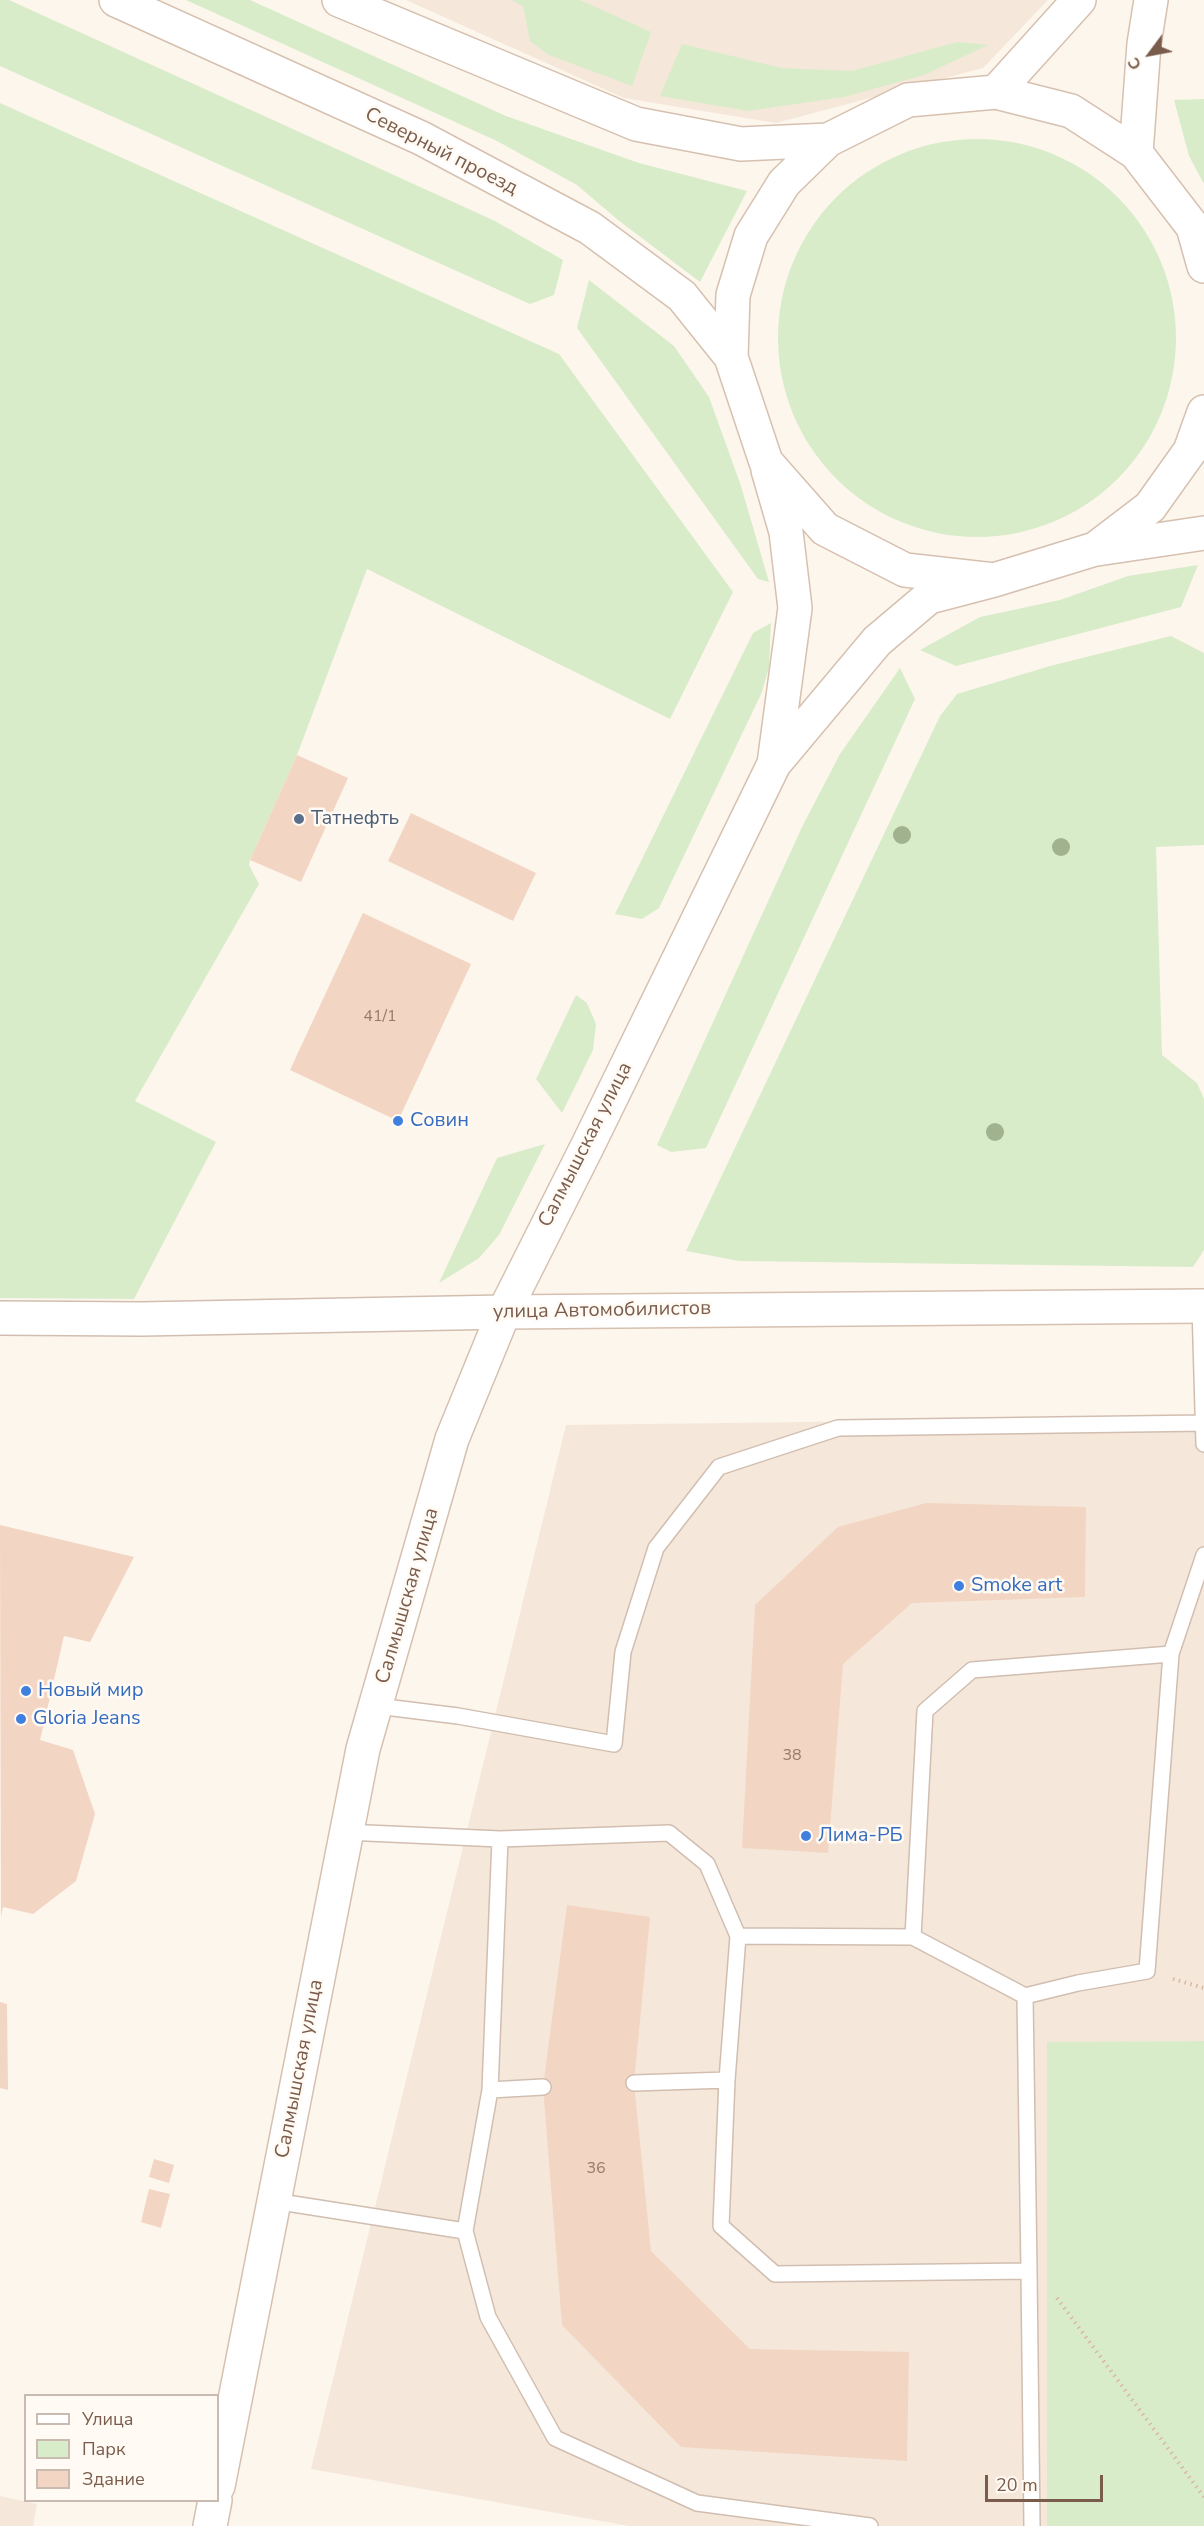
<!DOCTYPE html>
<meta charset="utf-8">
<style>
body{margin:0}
#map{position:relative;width:1204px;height:2526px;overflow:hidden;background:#fdf6ec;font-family:"Nunito Sans",sans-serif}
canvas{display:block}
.legend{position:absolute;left:24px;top:2394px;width:195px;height:108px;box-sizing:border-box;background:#fffaf3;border:2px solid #cabbb1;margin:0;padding:8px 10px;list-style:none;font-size:18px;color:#7a5c4d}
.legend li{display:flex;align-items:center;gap:12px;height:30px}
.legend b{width:30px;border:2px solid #cabbb1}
.north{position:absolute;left:1120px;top:24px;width:60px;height:60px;-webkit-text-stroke:4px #fffaf3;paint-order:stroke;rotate:238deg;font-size:16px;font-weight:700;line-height:24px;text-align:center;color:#7a5c4d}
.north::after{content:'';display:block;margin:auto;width:21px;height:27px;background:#7a5c4d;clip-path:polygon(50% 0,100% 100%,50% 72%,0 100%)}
.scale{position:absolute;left:985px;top:2475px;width:118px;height:27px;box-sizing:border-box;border:3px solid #7a5c4d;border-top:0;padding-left:8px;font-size:18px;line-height:21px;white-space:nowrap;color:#7a5c4d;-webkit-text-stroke:4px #fffaf3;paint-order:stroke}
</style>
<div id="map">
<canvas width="1204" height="2526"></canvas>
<ul class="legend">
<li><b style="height:8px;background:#fff"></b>Улица</li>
<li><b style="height:16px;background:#d8ecc9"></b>Парк</li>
<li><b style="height:16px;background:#f3d5c3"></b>Здание</li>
</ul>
<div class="north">С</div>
<div class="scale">20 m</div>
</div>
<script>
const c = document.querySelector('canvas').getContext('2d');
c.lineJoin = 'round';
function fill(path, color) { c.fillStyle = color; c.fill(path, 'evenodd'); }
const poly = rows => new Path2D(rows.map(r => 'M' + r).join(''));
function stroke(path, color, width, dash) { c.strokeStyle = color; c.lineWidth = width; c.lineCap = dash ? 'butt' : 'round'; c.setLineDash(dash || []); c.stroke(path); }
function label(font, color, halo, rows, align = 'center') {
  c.font = font + ' "Nunito Sans",sans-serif'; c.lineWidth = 5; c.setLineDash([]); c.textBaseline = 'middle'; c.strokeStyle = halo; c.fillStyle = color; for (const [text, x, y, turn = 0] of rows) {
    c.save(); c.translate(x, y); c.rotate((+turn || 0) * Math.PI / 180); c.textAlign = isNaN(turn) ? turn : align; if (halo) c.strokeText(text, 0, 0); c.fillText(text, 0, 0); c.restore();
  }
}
fill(poly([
 [406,0,1048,0,983,68,776,123,624,98],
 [1204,1417,1204,2041,1047,2043,1047,2526,629,2526,311,2469,566,1425],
 [0,2496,37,2504,33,2526,0,2526]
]), '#f5e8da');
fill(poly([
 [0,0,9,0,495,221,563,260,554,295,530,304,0,66],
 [186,0,250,0,506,116,639,163,747,191,700,282,618,220,577,185,497,141],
 [511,0,580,0,651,32,632,86,549,55,530,41,523,6],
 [957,42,988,45,924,75,844,97,748,111,660,96,682,44,782,68,852,71],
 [1204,99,1204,184,1189,156,1174,100],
 [0,103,559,354,733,592,670,719,367,569,297,755,250,860,249,865,259,884,135,1101,216,1142,134,1299,0,1298],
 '778 338a199 199 0 1 1 398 0a199 199 0 1 1-398 0Z',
 [589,280,674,346,709,397,741,486,769,582,758,579,577,328],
 [1198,565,1181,607,956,666,920,650,980,617,1060,600,1128,576],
 [771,623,769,667,762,692,659,908,642,919,615,914,753,633],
 [1171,636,1204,653,1204,845,1156,847,1162,1055,1197,1083,1204,1099,1204,1250,1193,1267,739,1261,686,1251,940,716,957,694,1050,666],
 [900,668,915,699,706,1148,671,1152,657,1145,802,827,840,754],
 [576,995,587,1003,596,1024,593,1050,562,1113,536,1079],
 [545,1144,499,1235,479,1258,439,1283,497,1158],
 [1204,2041,1204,2526,1047,2526,1047,2042]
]), '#d8ecc9');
fill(poly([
 [297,755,348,778,301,882,250,860],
 [411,813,536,873,513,921,388,861],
 [363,913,471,964,398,1121,290,1070],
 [926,1503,1086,1507,1085,1597,912,1603,843,1664,828,1853,742,1848,755,1605,838,1527],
 [0,1525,134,1557,90,1642,64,1636,40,1740,73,1750,95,1814,76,1881,33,1914,3,1907,1,1917],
 [567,1905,650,1917,634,2083,651,2251,750,2349,909,2352,907,2461,681,2447,562,2325,543,2087],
 [0,2002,7,2004,8,2090,0,2088],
 [154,2159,174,2165,169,2183,149,2177],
 [149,2189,170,2194,161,2228,141,2222]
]), '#f3d5c3');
const service = poly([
 [1200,1306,1204,1444],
 [377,1706,458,1716,614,1744,623,1652,656,1548,719,1467,838,1428,1204,1423],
 [345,1832,500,1839,669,1833,707,1864,738,1936,913,1937,1025,1996,1029,2271],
 [738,1936,727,2080,721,2226,775,2274,1029,2271,1032,2526],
 [913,1937,925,1711,972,1670,1171,1654],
 [1025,1996,1078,1983,1147,1971,1171,1654,1204,1555],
 [634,2083,727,2080],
 [490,2090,543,2087],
 [274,2201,465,2231,490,2090,500,1839],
 [465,2231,488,2317,555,2438,697,2503,870,2526]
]);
const tertiary = poly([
 [0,1318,142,1319,504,1312]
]);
const secondary = poly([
 [116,0,421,138,590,228,682,296,731,357],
 [339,0,636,124,741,144,828,140],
 [996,92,1079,0],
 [1136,153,1144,44,1151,0],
 [1204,266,1193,227,1136,153,1071,111,996,92,908,100,828,140,784,183,751,236,733,295,731,357,766,462,825,529,905,570,994,580,1095,549,1150,507,1190,451,1204,412],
 [768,470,786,532,795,608,774,764],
 [1097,549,1204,533],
 [504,1312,1204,1306],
 [218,2486,363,1749,452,1439,504,1312,588,1145,774,764,877,641,929,597,994,580],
 [210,2526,215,2500]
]);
stroke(service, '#d1beb0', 18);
stroke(tertiary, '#d1beb0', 36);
stroke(secondary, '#d6c0b0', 36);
stroke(poly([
 [1173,1979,1204,1988],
 [1057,2298,1204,2497]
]), '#d9b8a5', 4, [1.5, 4.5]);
stroke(service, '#fff', 15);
stroke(tertiary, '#fff', 33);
stroke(secondary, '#fff', 33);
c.fillStyle = '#a0b28e';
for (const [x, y] of [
 [902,835],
 [1061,847],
 [995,1132]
]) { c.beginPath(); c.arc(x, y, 9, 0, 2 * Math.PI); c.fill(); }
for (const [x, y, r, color] of [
 [299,819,6,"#5c6f8a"],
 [398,1121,6,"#3f7fe0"],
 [959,1586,6,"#3f7fe0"],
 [26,1691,6,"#3f7fe0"],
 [21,1719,6,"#3f7fe0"],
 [806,1836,6,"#3f7fe0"]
]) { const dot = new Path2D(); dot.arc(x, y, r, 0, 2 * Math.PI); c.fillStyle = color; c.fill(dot); stroke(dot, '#fffaf3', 2); }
label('16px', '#987a6a', null, [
 ["41/1",380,1017],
 ["38",792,1756],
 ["36",596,2169]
]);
label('20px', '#7a5c4d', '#fffaf3', [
 ["Северный проезд",441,152,27],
 ["Салмышская улица",586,1145,-63],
 ["улица Автомобилистов",602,1311,-1],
 ["Салмышская улица",408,1596,-74],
 ["Салмышская улица",300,2069,-79]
]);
label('20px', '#4e5e75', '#fffaf3', [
 ["Татнефть",311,819]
], 'left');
label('20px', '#366cbe', '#fffaf3', [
 ["Совин",410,1121],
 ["Smoke art",971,1586],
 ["Новый мир",38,1691],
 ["Gloria Jeans",33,1719],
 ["Лима-РБ",818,1836]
], 'left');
</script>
